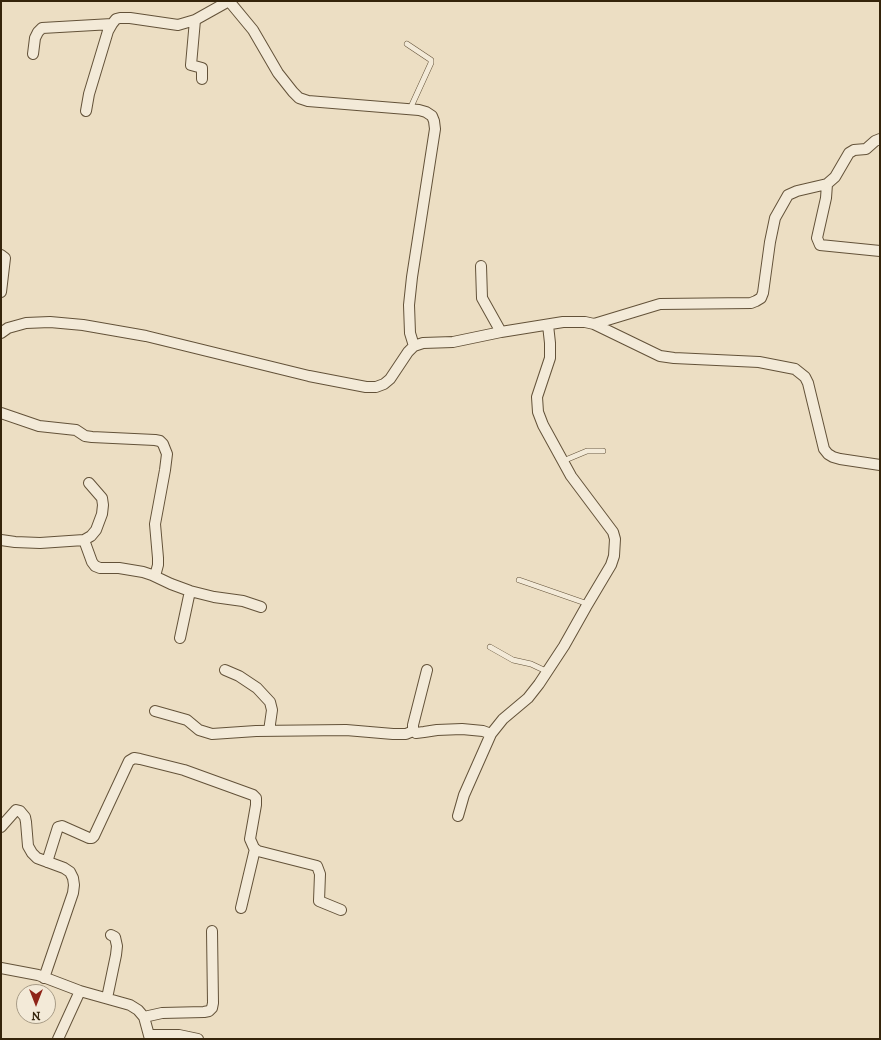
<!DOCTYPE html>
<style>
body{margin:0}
#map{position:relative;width:881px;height:1040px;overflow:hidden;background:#ecdec3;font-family:"IM FELL DW Pica",serif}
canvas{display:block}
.frame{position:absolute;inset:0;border:2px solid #35240b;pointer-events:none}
.north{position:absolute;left:16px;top:984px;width:40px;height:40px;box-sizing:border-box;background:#f3ead8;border:1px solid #a79b86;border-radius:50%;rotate:180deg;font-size:11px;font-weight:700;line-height:16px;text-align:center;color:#35240b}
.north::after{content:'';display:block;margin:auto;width:14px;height:18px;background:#8f2418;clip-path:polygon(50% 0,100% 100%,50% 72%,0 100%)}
</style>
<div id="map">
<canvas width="881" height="1040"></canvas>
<div class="frame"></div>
<div class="north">N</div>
</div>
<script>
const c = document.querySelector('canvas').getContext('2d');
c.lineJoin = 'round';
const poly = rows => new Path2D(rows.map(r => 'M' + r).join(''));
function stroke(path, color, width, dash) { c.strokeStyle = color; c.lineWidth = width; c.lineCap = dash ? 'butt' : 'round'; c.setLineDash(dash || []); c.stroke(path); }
const lane = poly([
 [407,44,431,60,431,63,410,109],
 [563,461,587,451,603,451],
 [519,580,588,604],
 [490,647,513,660,531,664,548,672]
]);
const street = poly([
 [229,1,253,30,278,73,293,92,299,98,308,101,419,110,426,112,432,116,434,121,435,129,412,277,409,305,410,333,414,346],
 [195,20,191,65,202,68,202,79],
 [33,54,35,38,38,32,42,28,112,24],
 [86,111,89,94,108,31,112,24,116,19,120,18,130,18,178,25,195,20,229,1],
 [827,184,826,198,817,238,820,245,880,251],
 [1,255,5,258,1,292],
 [481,266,482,298,501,332],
 [594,324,660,304,751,303,756,301,761,298,763,293,770,242,775,218,788,195,797,191,827,184,835,177,849,153,854,150,866,149,875,141,880,139],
 [1,333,8,328,26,323,50,322,83,325,146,336,309,376,366,387,376,387,384,384,390,379,408,352,414,346,423,343,453,342,501,332,563,322,585,322,594,324,660,356,674,358,759,362,795,369,805,377,808,383,824,449,828,454,833,457,840,459,880,465],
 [1,413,39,426,76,430,85,436,92,437,155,440,160,441,163,444,167,454,165,470,155,524,158,558,158,565,155,576],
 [1,540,15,542,40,543,84,540,91,536,96,530,102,514,103,505,102,498,89,483],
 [84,540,92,562,95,566,100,568,119,568,143,572,152,575,171,584,190,591,214,597,243,601,261,607],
 [180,638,190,591],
 [225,670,239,676,257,688,270,702,272,710,269,731],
 [427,670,413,725,413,731,416,733,424,732,437,730,462,729,483,731,491,734],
 [155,711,187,720,199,730,212,734,256,731,346,730,393,734,406,734,413,731],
 [458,816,464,795,491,734,503,719,528,698,539,684,564,646,586,607,611,565,614,556,615,539,613,532,571,476,543,425,538,412,537,397,550,358,550,343,548,325],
 [1,827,16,810,20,811,25,817,26,822,28,846,32,853,37,858,64,868,70,872,73,878,74,885,73,893,44,978],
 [47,862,58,827,62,826,89,838,92,838,94,836,129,761,134,758,140,759,184,770,253,795,256,798,256,805,250,839,254,848,258,851,317,866,320,874,319,901,341,910],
 [241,908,255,849],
 [1,968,38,975,80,991,130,1005,138,1010,144,1017,150,1039],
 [107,998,116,955,117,946,115,937,111,935],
 [144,1017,162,1013,204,1012,209,1011,212,1008,213,1003,212,931],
 [150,1035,179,1035,198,1039],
 [58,1039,80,991]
]);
stroke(lane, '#635239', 6);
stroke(street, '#635239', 12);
stroke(lane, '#f3ead8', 5);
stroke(street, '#f3ead8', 10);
</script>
